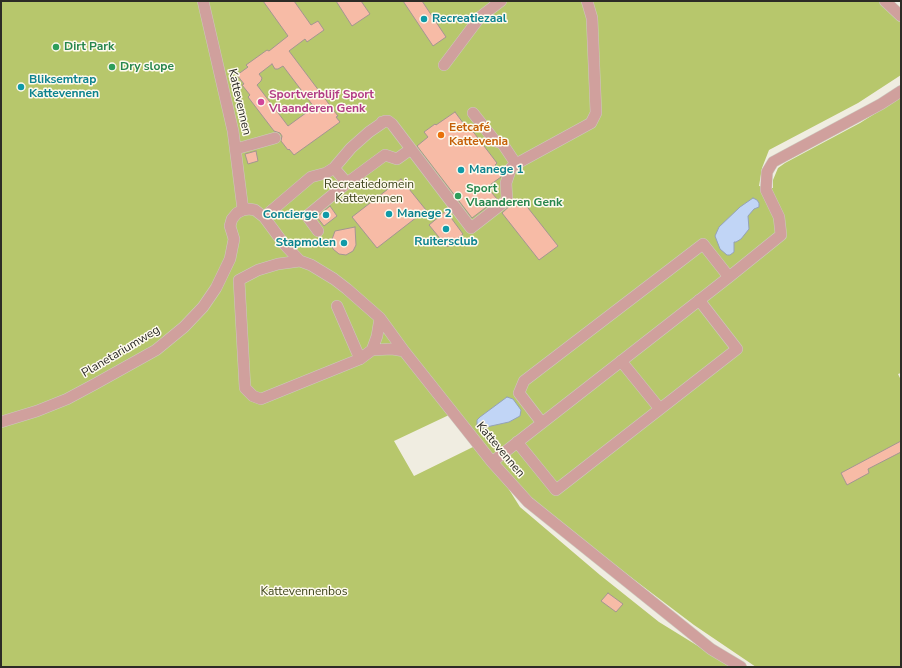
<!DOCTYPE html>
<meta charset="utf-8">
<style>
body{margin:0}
#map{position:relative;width:902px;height:668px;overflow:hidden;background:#f0ede1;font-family:"Nunito Sans",sans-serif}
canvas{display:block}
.frame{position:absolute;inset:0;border:2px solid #2c2b26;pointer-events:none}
</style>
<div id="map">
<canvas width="902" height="668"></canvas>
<div class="frame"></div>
</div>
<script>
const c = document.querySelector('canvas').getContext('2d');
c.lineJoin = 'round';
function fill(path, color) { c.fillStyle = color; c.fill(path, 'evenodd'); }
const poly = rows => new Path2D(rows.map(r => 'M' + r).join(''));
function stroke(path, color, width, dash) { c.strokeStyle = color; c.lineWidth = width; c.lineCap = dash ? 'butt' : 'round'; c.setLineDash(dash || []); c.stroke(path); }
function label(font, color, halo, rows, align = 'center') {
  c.font = font + ' "Nunito Sans",sans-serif'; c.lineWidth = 3; c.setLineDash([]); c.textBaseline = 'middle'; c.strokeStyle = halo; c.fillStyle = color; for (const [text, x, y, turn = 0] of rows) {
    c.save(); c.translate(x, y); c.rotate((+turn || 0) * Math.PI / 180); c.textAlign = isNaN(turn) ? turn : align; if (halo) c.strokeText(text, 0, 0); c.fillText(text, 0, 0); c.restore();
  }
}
fill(poly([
 [1,1,880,1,901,20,901,75,858,103,769,150,762,168,759,186,773,188,773,180,778,168,785,163,860,123,901,97,901,373,898,374,901,380,901,667,756,667,694,625,542,510,499,464,429,374,421,377,449,415,394,441,414,476,473,447,508,488,520,507,600,575,659,622,732,667,1,667]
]), '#b7c76c');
const water = poly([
 [753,198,757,200,759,203,759,207,754,209,748,216,749,229,741,239,736,242,734,242,734,252,730,255,727,255,720,249,715,236,719,227,740,207,753,198],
 [507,397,513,399,521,410,520,416,509,422,482,428,477,425,477,420,480,417,507,397]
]);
fill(water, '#c1d5f6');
stroke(water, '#94a2b8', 1);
const building = poly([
 [263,1,294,1,311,25,318,21,324,30,307,42,305,39,289,51,338,116,336,117,340,122,294,155,289,149,288,150,281,141,282,136,280,133,274,131,248,97,250,95,242,85,244,84,237,75,248,67,246,65,267,50,269,51,288,36,263,1],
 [272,64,275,69,278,69,283,66,314,107,288,126,257,85,261,81,262,78,259,74,272,64],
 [336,1,361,1,370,14,352,26,336,1],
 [403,1,422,1,446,37,433,46,403,1],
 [455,112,466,127,468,125,497,163,495,165,502,174,501,177,487,187,497,199,472,218,417,146,428,137,424,132,435,124,436,125,455,112],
 [256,151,258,161,248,164,245,154,256,151],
 [401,179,426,210,377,248,352,217,401,179],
 [521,199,558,246,539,260,502,213,514,202,515,204,521,199],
 [330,206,337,216,324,226,317,217,330,206],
 [446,211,463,234,447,247,429,225,446,211],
 [355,227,356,245,353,251,346,255,339,254,333,249,331,242,335,231,355,227],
 [901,441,901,452,868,469,869,473,847,485,841,473,901,441],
 [608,593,623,604,616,612,601,601,608,593]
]);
fill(building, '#f7bba6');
stroke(building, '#a39691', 1);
const minor = poly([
 [203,1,233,131,243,210],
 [885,1,901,16],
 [444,65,480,17,501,1],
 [473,113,495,141,502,143,516,164],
 [382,122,388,121,392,124,471,228,507,200,506,183,511,168,516,164,591,123,596,113,592,18,587,1],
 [236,149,275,138],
 [334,168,347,183],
 [264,217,311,177,326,173,334,168,351,148,369,132,385,121],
 [318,231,307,216,347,183,385,155,397,159,411,149],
 [300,261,278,264,258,270,239,280,245,388,253,396,261,399,360,359,372,350,392,349,404,351],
 [337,306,360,359],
 [372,350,377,336,380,318],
 [621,361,660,409],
 [1,422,37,411,67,399,95,384,156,350,184,327,203,307,216,288,230,259,234,239,230,226,232,219,237,213,243,210,249,209,255,210,264,217,284,244,300,261,311,265,334,279,347,289,380,318,404,351,492,462,528,502,711,649,741,667],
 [542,423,519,393,524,381,703,244,729,277],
 [517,442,556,490,737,349,699,300],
 [492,462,729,277,781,235,779,217,766,190,767,172,773,162,881,104,901,91]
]);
stroke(minor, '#cdcabf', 12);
stroke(minor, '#d0a09d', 11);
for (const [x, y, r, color] of [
 [424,19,4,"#0f9aa8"],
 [56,47,4,"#2e9e5b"],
 [112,67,4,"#2e9e5b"],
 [21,87,4,"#0f9aa8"],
 [261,102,4,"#d1479c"],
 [441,135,4,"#e8710a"],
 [461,170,4,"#0f9aa8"],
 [458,196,4,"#2e9e5b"],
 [389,214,4,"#0f9aa8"],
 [326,215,4,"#0f9aa8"],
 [446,229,4,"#0f9aa8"],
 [344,243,4,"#0f9aa8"]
]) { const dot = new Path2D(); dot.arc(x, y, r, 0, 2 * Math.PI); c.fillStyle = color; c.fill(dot); stroke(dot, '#fefaee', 1.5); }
label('bold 12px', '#0d838f', '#fefaee', [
 ["Recreatiezaal",432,19],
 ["Bliksemtrap",29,80],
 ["Kattevennen",29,94],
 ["Manege 1",469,170],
 ["Manege 2",397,214],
 ["Concierge",318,215,"right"],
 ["Ruitersclub",446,242,"center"],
 ["Stapmolen",336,243,"right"]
], 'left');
label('bold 12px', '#27864d', '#fefaee', [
 ["Dirt Park",64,47],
 ["Dry slope",120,67],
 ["Sport",466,189],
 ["Vlaanderen Genk",466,203]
], 'left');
label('bold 12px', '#b23c85', '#fefaee', [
 ["Sportverblijf Sport",269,95],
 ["Vlaanderen Genk",269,109]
], 'left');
label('12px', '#2c2b26', '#fefaee', [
 ["Kattevennen",239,102,77],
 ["Planetariumweg",121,352,-31],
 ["Kattevennen",500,450,50]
]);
label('bold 12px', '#c56008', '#fefaee', [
 ["Eetcafé",449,128],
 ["Kattevenia",449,142]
], 'left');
label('12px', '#3c4319', '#fefaee', [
 ["Recreatiedomein",369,185],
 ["Kattevennen",369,199],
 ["Kattevennenbos",304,592]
]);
</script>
